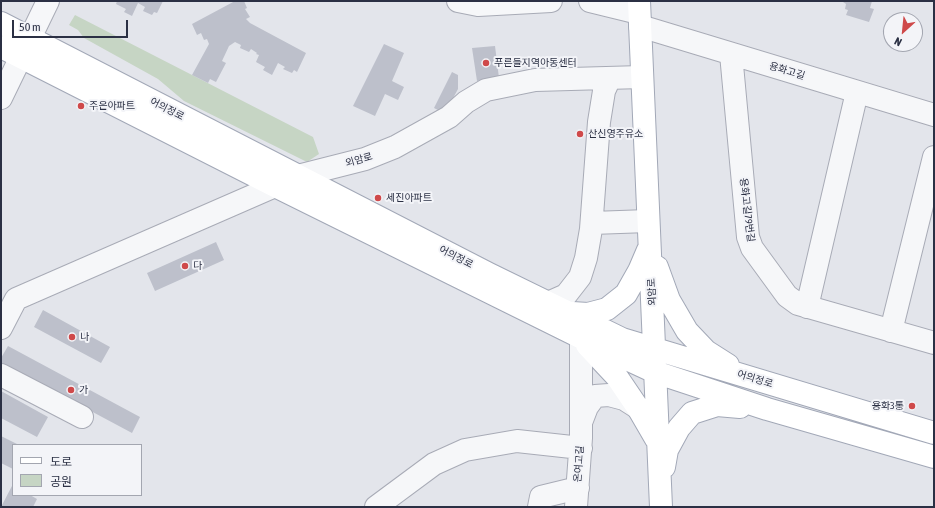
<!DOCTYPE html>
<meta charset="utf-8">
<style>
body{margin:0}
#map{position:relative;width:935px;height:508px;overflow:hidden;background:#e3e5eb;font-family:"Asap Condensed","Noto Sans KR",sans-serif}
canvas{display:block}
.frame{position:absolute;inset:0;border:2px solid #2b3044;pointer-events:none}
.legend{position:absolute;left:12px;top:444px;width:130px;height:52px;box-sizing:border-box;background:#f3f4f8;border:1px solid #a3a6b0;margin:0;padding:5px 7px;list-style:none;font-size:12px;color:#2b3044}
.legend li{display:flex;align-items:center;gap:8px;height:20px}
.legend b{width:20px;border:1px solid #a3a6b0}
.north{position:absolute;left:883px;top:12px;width:40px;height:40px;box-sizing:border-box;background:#f3f4f8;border:1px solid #a3a6b0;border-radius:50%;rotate:207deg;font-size:11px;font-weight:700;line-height:16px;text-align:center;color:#2b3044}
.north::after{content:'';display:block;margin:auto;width:14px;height:18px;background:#cf494a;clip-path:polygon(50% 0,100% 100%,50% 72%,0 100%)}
.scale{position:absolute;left:12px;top:20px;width:116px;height:18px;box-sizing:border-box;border:2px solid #2b3044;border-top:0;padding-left:5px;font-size:12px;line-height:14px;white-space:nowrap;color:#2b3044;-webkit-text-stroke:3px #f3f4f8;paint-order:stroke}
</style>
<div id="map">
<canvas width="935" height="508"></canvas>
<div class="frame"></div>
<ul class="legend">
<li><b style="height:5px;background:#fff"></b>도로</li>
<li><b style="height:11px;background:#c6d5c4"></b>공원</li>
</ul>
<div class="north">N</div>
<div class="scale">50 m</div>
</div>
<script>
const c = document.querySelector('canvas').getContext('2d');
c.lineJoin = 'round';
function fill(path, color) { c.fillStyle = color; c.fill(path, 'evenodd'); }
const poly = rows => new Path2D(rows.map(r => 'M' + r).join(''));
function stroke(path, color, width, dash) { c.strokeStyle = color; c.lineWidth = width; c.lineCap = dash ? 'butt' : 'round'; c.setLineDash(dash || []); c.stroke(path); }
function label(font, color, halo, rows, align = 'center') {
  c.font = font + ' "Asap Condensed","Noto Sans KR",sans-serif'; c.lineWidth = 4; c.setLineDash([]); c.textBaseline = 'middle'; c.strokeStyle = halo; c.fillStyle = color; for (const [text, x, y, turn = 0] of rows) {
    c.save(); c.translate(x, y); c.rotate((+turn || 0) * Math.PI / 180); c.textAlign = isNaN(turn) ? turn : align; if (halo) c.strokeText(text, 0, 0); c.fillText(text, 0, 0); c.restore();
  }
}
fill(poly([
 [75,15,313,137,319,154,307,162,184,101,158,79,84,38,78,30,69,25]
]), '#c6d5c4');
fill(poly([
 [117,1,163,1,157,13,154,12,152,15,143,11,145,7,138,3,132,16,124,12,126,9,116,4],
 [235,1,244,1,247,8,245,9,250,17,246,19,250,23,306,53,297,72,294,70,292,73,283,69,285,67,278,63,272,75,263,70,265,67,256,62,259,55,256,54,257,53,251,49,249,52,240,48,241,45,235,42,229,46,222,61,226,63,216,82,210,79,208,83,192,75,209,44,207,39,204,40,201,33,197,35,192,24],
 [843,1,872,1,870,8,874,9,869,22,846,15,848,10,845,9,846,4,843,2],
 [384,44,404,53,392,81,404,87,398,100,385,94,375,116,353,106],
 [495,46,499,78,477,81,472,48],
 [452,72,458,75,458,89,451,102,444,106,440,111,434,108],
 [216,242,224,260,155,291,147,273],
 [43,310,110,347,101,363,34,327],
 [8,346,140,417,132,433,1,363,1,358],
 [1,391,48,417,37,437,1,418],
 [1,436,19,445,13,445,13,469,1,463],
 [13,484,13,495,30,495,37,499,33,507,1,507]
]), '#bdc0cb');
const minor = poly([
 [458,1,478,5,551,1],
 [590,1,639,13],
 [640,26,934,115],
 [731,54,748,237,752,248,787,296,798,304,934,343],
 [1,98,48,1],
 [592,223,648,221],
 [548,303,566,295,580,277,586,258,591,229,599,122,604,91,610,78],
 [807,307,857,92],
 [1,328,16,299,298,176,365,159,395,147,449,117,466,102,486,90,535,80,642,77],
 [891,331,934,157],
 [1,375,82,417],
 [582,420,587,407,595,396,609,395,624,399,638,408],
 [376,507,434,464,465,450,517,441,581,448],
 [539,507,541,497,578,488],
 [576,507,581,438,581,338]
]);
const major = poly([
 [639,1,661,507],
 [1,23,489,274,622,339,934,433],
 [1,47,275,186,586,340,655,372,767,409,934,457],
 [657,267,669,300,687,331,706,351,728,365],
 [572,313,588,314,607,309,626,294,639,271,648,250],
 [587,345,617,377,638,408,656,439],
 [664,467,667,450,679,428,692,413,717,405,740,407]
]);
stroke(minor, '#a8abb6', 24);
stroke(major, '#a2a8b7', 24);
stroke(minor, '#f6f7f9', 22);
stroke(major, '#fff', 22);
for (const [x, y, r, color] of [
 [486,63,4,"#cf494a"],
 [81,106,4,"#cf494a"],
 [580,134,4,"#cf494a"],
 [378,198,4,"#cf494a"],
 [185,266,4,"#cf494a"],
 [72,337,4,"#cf494a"],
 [71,390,4,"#cf494a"],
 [912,406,4,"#cf494a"]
]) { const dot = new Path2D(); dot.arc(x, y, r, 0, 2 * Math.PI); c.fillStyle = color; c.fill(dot); stroke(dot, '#f3f4f8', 1.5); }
label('10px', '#2b3044', '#f3f4f8', [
 ["푸른들지역아동센터",494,63],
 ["주은아파트",89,106],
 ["산신영주유소",588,134],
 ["세진아파트",386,198],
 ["다",193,266],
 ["나",80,337],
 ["가",79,390],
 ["용화3통",904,406,"right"]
], 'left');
label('10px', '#2b3044', '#f3f4f8', [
 ["용화고길",787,71,17],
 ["어의정로",167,109,27],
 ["외암로",359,160,-16],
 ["용화고길79번길",747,210,83],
 ["어의정로",456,257,27],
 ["외암로",652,292,-93],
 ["어의정로",755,379,17],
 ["온여고길",579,464,-86]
]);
</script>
